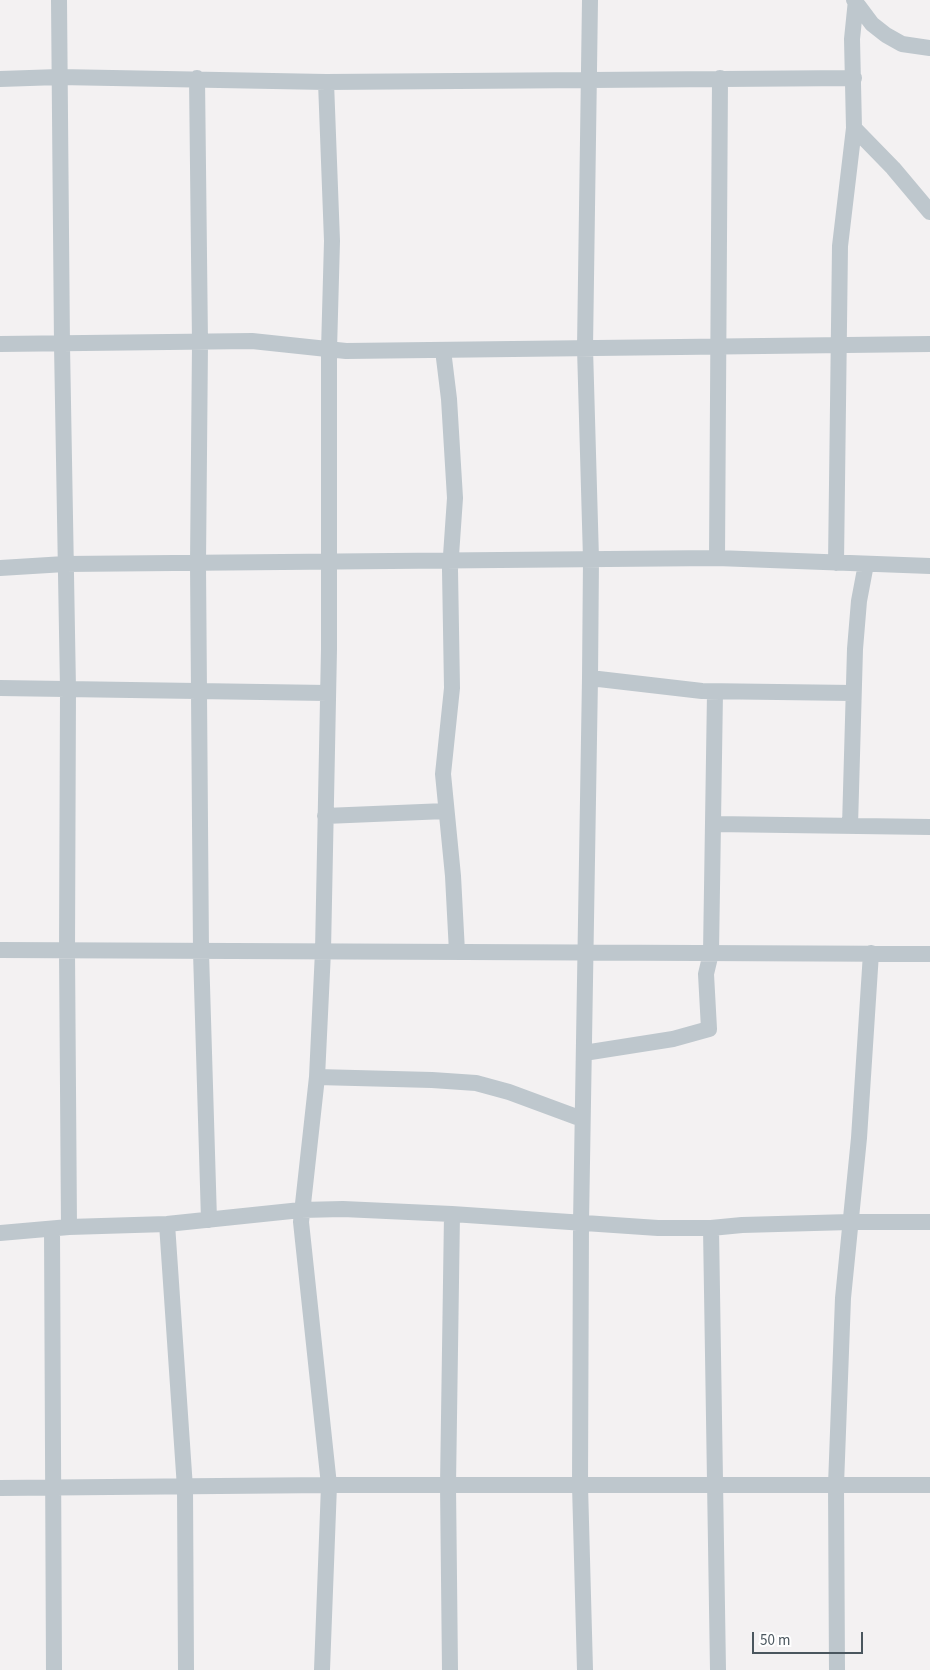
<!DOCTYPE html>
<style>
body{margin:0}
#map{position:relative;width:930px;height:1670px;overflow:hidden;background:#f3f1f2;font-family:"Source Sans 3",sans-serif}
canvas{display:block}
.scale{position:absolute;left:752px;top:1632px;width:111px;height:22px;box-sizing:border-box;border:2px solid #4a565e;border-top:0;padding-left:6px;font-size:15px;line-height:18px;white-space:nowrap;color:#4a565e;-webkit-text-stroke:4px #fff;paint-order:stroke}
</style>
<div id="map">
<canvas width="930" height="1670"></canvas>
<div class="scale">50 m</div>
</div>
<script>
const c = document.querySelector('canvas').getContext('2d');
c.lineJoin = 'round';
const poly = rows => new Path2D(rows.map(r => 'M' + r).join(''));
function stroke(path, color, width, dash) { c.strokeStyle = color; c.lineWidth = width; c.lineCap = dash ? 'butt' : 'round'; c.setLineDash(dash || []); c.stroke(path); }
stroke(poly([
 [59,0,62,345,68,689,67,951,69,1227],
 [854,0,872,24,886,35,902,44,930,48],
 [197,78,200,343,198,564,201,952,209,1220],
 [0,79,59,77,326,82,854,78],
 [854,128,893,168,930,212],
 [0,344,252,341,346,351,930,344],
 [443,350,449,399,455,498,450,570,452,688,443,774,453,876,457,952],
 [717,558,720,78],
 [836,563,840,246,854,128,852,39,856,0],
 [0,568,65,564,717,558,930,566],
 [590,678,702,691,853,693],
 [0,688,327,693],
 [325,816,446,811],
 [714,824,930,827],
 [850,826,855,649,859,601,866,564],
 [0,950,930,954],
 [584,1053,673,1039,709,1029,706,974,711,953,715,692],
 [317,1077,432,1080,476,1083,509,1092,582,1119],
 [167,1224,185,1488,186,1670],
 [711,1228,718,1670],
 [52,1229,54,1670],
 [0,1233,69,1227,167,1224,301,1210,343,1209,452,1214,658,1228,711,1228,742,1225,850,1222,930,1222],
 [0,1488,329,1485,930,1485],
 [322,1670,329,1485,301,1222,317,1077,323,951,329,649,329,350,332,241,326,82],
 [450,1670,448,1485,452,1214],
 [585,1670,580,1485,581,1223,590,678,591,559,585,348,590,0],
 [837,1670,836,1485,843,1298,859,1138,871,953]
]), '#bec7cd', 16);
</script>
